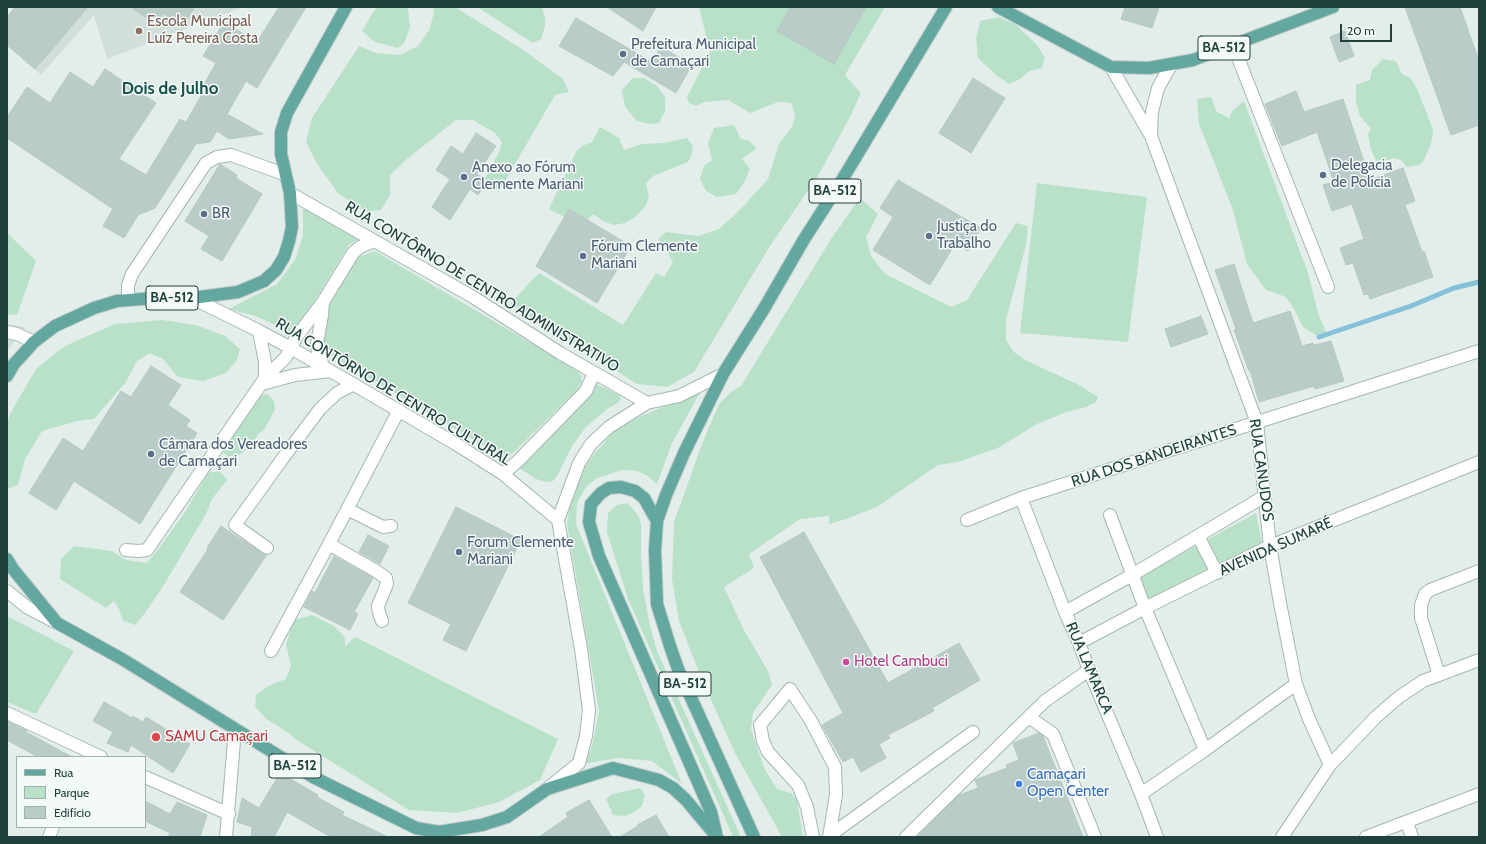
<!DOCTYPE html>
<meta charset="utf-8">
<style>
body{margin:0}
#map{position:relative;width:1486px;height:844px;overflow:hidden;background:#e3eeea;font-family:Cabin,sans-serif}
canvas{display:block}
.frame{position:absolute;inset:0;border:8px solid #20413c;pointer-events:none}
.legend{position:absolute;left:16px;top:756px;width:130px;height:72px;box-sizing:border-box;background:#f4faf8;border:1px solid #9fb0ad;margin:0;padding:5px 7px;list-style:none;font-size:12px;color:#20413c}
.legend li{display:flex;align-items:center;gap:8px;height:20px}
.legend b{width:20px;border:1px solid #9fb0ad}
.scale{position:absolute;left:1340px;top:24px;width:52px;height:18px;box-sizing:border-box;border:2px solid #20413c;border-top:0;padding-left:5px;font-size:12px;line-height:14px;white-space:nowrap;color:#20413c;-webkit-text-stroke:3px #f4faf8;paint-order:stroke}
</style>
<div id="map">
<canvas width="1486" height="844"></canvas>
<div class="frame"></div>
<ul class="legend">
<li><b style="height:5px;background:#63a89f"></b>Rua</li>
<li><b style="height:11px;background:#b9e1c9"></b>Parque</li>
<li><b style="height:11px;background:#baccc7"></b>Edifício</li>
</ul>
<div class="scale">20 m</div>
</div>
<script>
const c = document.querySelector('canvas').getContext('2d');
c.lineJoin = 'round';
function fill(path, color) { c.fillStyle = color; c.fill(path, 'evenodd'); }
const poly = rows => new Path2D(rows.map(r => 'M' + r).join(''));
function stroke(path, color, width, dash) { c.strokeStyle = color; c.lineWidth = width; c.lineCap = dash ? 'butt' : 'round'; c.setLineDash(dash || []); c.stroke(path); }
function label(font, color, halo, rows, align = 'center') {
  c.font = font + ' Cabin,sans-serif'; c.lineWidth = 3; c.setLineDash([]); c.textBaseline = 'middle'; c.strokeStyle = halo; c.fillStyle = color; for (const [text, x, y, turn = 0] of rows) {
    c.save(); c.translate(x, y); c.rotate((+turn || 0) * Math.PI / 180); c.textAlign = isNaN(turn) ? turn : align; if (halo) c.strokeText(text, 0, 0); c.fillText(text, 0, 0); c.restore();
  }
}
fill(poly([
 [15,7,243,7,107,59,94,15,41,75,7,45,7,17],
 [7,324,26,327,7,351]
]), '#d1deda');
fill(poly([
 [378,7,407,7,408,9,410,27,404,43,398,48,375,42,362,31,373,12],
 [433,7,455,7,522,49,563,79,569,92,555,95,499,192,485,178,500,150,502,142,495,133,473,120,456,120,407,159,390,175,390,195,381,210,366,212,338,193,317,164,306,142,312,118,359,46,376,53,400,55,418,46,430,29,434,11],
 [477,7,542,7,545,18,545,26,541,39,533,43],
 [699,7,885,7,845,75,861,93,850,117,818,176,770,246,694,372,667,387,637,384,510,304,539,273,623,325,656,273,664,277,673,262,668,253,660,246,659,238,666,232,698,236,719,229,740,210,768,179,779,144,792,127,795,115,791,103,778,102,750,113,728,100,705,102,696,106,689,103,687,97,710,52],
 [998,17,1015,24,1037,45,1045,58,1042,68,1030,71,1020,79,1009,84,996,75,978,58,976,38,980,21],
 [1383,59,1396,61,1402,74,1411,78,1418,91,1433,130,1431,144,1424,160,1419,165,1407,167,1401,160,1393,158,1385,162,1377,163,1371,149,1368,134,1371,129,1360,116,1356,101,1356,85,1370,80,1372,70],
 [633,78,644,78,657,86,665,97,665,111,659,123,649,124,637,121,625,107,622,90],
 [1211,97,1217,112,1229,118,1233,110,1244,101,1308,273,1319,316,1327,334,1319,337,1303,327,1294,309,1286,297,1266,290,1247,264,1233,210,1199,124,1197,99],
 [734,125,741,139,750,141,756,149,742,159,750,169,744,183,736,194,717,197,706,191,700,179,704,166,712,160,708,143,714,128],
 [600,127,619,138,624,150,641,144,664,143,687,138,693,146,691,157,688,162,653,176,646,183,649,197,645,207,635,217,625,223,614,225,603,221,593,214,588,220,569,209,565,217,549,209,576,152,582,146,592,142],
 [1037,183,1147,197,1128,342,1020,333],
 [860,198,878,214,866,237,871,256,885,274,951,307,967,300,1016,223,1028,226,1026,245,1006,320,1006,340,1014,352,1025,360,1077,384,1098,397,1096,402,1086,407,1066,412,1037,424,998,448,958,462,938,465,877,507,846,519,829,524,829,516,800,519,749,554,754,568,724,587,744,630,768,671,772,685,753,713,751,729,764,768,777,789,791,793,797,800,803,837,782,837,735,753,702,680,679,621,672,579,674,522,702,444,719,404,731,392,741,386,831,239],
 [303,205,359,239,349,245,297,330,291,332,255,316,229,309,277,284,295,260,303,236],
 [7,233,36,261,17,315,7,314],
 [375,251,573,368,581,375,582,382,578,389,512,454,506,457,502,457,323,350,327,311,334,295,356,258],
 [162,320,196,325,225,336,240,349,237,360,226,373,203,381,178,377,163,359,150,353,137,361,126,382,94,419,77,421,42,431,25,459,18,485,7,489,7,425,10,414,36,369,65,346,115,324],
 [594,383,619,395,621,399,618,403,607,409,585,428,571,448,557,476,553,481,545,482,536,479,516,466],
 [701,391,672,443,657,484,648,476,637,471,622,470,597,478,586,487,577,503,576,524,682,784,652,761,618,758,582,764,592,747,599,711,567,524,570,505,580,474,591,458,614,431,641,416],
 [267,394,274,401,275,410,264,430,258,434,254,442,238,456,228,456,223,453,224,442,257,396],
 [220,471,227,480,212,499,206,514,162,588,145,613,135,625,123,621,119,609,114,601,106,608,60,579,61,559,74,546,112,551,126,560,147,563,157,551,185,512,208,473],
 [628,503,639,517,641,525,641,551,643,589,650,626,657,651,741,837,733,837,628,599,607,532,608,513,617,505],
 [1256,513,1262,543,1148,600,1139,577],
 [312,615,334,626,345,638,345,646,355,637,558,739,540,780,499,802,457,813,409,810,300,742,280,727,266,719,255,706,256,695,268,686,286,679,291,666,286,644,294,620],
 [7,616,74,651,36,714,7,702],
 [640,788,645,795,642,806,633,813,624,816,613,815,606,799,612,794]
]), '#b9e1c9');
stroke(poly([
 [1319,337,1411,306,1454,288,1479,282]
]), '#85c1d8', 5);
const building = poly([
 [15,7,88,7,35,69,7,45,7,17,15,7],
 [131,7,195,7,181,27,163,13,155,24,131,7],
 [279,7,306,7,257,88,246,81,227,114,263,134,229,139,217,131,210,142,196,144,155,208,138,215,124,238,103,226,113,209,7,138,7,117,27,87,50,103,70,72,93,87,105,69,156,103,119,159,146,175,180,119,186,122,204,91,201,90,216,63,203,56,224,22,257,42,279,7],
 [607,7,656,7,643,31,607,7],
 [791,7,866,7,834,64,777,31,791,7],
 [1125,7,1159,7,1152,28,1121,19,1125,7],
 [1405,7,1460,7,1479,61,1479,125,1451,135,1405,7],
 [576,18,652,62,661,47,692,65,676,93,624,62,613,76,559,46,576,18],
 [1345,31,1354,56,1339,62,1330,37,1345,31],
 [973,78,1005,98,971,153,939,133,973,78],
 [1296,91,1304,112,1343,99,1370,180,1403,168,1415,201,1405,205,1422,252,1424,251,1433,277,1370,299,1368,294,1364,295,1353,263,1346,265,1340,248,1364,239,1352,204,1332,211,1323,185,1334,182,1317,132,1282,146,1265,104,1296,91],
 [476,133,496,146,477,174,487,181,478,195,470,189,450,220,432,207,450,179,436,170,451,146,463,154,476,133],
 [220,164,237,175,236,178,262,194,222,261,201,249,209,236,185,221,220,164],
 [898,180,981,228,968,251,955,244,930,285,873,250,893,217,880,208,898,180],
 [569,209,631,246,597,303,536,266,569,209],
 [1234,264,1253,323,1290,311,1302,346,1313,343,1314,345,1331,341,1344,381,1315,389,1314,386,1259,402,1250,370,1249,371,1234,330,1236,329,1215,270,1234,264],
 [1201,316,1208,334,1171,347,1165,329,1201,316],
 [151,366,181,385,168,405,190,420,186,426,197,433,140,524,74,481,56,510,29,493,63,438,83,451,121,391,131,397,151,366],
 [456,507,521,540,466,651,443,640,451,624,408,603,456,507],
 [221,526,266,556,223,620,180,592,208,549,207,548,221,526],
 [804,532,888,683,959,643,980,680,932,708,934,711,888,735,890,738,879,744,886,758,861,772,853,757,843,762,822,725,843,713,760,557,804,532],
 [368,535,389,546,380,564,359,552,368,535],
 [334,556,373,578,354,612,358,614,350,630,304,607,312,591,315,593,334,556],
 [104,702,132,718,133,716,143,722,146,717,190,744,173,773,131,745,128,752,107,743,113,732,93,721,104,702],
 [7,721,27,731,26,732,72,757,38,757,7,740,7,721],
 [1039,733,1043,736,1083,837,917,837,959,795,978,788,975,780,1007,768,1006,765,1019,760,1013,743,1039,733],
 [280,773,318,795,317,797,344,812,342,815,388,837,331,837,287,812,274,837,251,837,252,827,237,822,242,798,259,808,280,773],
 [589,800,612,837,539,837,568,817,566,813,589,800],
 [145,801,170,814,177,802,207,815,200,837,168,837,170,833,145,821,145,801],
 [656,815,669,837,620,837,638,826,637,825,656,815]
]);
fill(building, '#baccc7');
stroke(building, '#b4c8c3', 1);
const minor = poly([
 [1233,45,1328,287],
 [1111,67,1151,136,1257,423,1270,546,1280,603,1296,684,1309,719,1330,765],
 [1151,135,1152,112,1158,88,1171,65],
 [290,193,473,297,560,353,647,403],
 [192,298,259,331,291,348,456,444,503,474,558,520,581,649,589,710,586,736,579,763,547,789],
 [128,300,128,285,132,274,206,163,217,157,231,155,284,174],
 [259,331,265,362,265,378,262,383],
 [7,332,17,334,34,342],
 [323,366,318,352,317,344,322,315,323,302,353,253,360,247,375,241],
 [262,384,295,375,331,371],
 [503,474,518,461,586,391,594,373],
 [1021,498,1065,612,1079,643,1089,670,1141,794,1157,837],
 [347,509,383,527,391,526],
 [1110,515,1145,608,1205,750],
 [558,520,579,463,591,444,609,427,647,403,679,396,723,374],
 [967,520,1021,498,1479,351],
 [1198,536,1217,573],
 [329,544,376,571,386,578,387,584,378,606,379,613,382,621],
 [267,548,235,525,283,458,320,409,337,393,354,384],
 [126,550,138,551,147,550,265,378,286,357,297,336,323,302],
 [7,591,28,608,57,623],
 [1065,612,1132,575,1265,496],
 [1079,643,1145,608,1270,546,1479,462],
 [271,651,329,544,399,410],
 [1439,675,1421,618,1421,605,1425,594,1430,590,1479,571],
 [7,713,101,757],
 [1029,717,1053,734,1095,837],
 [145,777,229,814],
 [1141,794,1205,750,1296,684],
 [1407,822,1412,837],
 [829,836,973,732],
 [49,837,53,827],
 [226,837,235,729],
 [813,837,807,807,798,785,768,752,763,741,760,725,790,689,811,721,835,767,836,795,829,837],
 [906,837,1045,701,1089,670],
 [1282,837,1330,765,1376,717,1399,697,1423,681,1479,660],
 [1366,837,1479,794]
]);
const major = poly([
 [998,7,1111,67,1149,68,1193,60,1333,7],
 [7,376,14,364,34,342,55,326,94,308,117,301,154,298,192,298,238,292,264,281,276,270,284,257,289,241,292,227,290,193,281,154,281,132,287,113,346,7],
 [657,521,644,498,635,491,621,487,609,488,601,493,591,504,589,522,599,556,711,812,716,833],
 [7,559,13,569,57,623,122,659,313,777,416,828,439,832,482,825,507,817,547,789,613,768,659,780,673,788,686,800,717,837],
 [754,837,678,669,670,646,657,604,655,550,657,521,666,495,684,453,723,374,765,307,803,241,842,180,946,7]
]);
stroke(minor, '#a5b7b2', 14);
stroke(major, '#c1cac8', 14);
stroke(minor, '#fff', 12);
stroke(major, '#63a89f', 12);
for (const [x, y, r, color] of [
 [139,31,4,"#8d6e63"],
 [623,54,4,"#5c6f8a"],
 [1323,175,4,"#5c6f8a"],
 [464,177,4,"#5c6f8a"],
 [204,214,4,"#5c6f8a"],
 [929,236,4,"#5c6f8a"],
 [583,256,4,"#5c6f8a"],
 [151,454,4,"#5c6f8a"],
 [459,552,4,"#5c6f8a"],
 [846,662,4,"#d1479c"],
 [156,737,5,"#e0444e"],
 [1019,784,4,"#3f7fe0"]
]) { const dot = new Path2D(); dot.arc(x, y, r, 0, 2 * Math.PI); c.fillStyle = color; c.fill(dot); stroke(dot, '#f4faf8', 1.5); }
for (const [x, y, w] of [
 [1224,48,52],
 [835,191,52],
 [172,298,52],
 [685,684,52],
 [295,766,52]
]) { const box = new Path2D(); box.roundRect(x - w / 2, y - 12, w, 24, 3); c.fillStyle = '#f4faf8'; c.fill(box); stroke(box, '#20413c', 1); }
label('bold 14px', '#20413c', null, [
 ["BA-512",1224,48],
 ["BA-512",835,191],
 ["BA-512",172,298],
 ["BA-512",685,684],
 ["BA-512",295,766]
]);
label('15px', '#785e54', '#f4faf8', [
 ["Escola Municipal",147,22],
 ["Luíz Pereira Costa",147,39]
], 'left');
label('15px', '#4e5e75', '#f4faf8', [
 ["Prefeitura Municipal",631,45],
 ["de Camaçari",631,62],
 ["Delegacia",1331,166],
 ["de Polícia",1331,183],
 ["Anexo ao Fórum",472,168],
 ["Clemente Mariani",472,185],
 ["BR",212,214],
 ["Justiça do",937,227],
 ["Trabalho",937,244],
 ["Fórum Clemente",591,247],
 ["Mariani",591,264],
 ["Câmara dos Vereadores",159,445],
 ["de Camaçari",159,462],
 ["Forum Clemente",467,543],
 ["Mariani",467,560]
], 'left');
label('15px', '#20413c', '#f4faf8', [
 ["RUA CONTÔRNO DE CENTRO ADMINISTRATIVO",482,287,31],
 ["RUA CONTÔRNO DE CENTRO CULTURAL",393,392,31],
 ["RUA DOS BANDEIRANTES",1154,456,-18],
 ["RUA CANUDOS",1261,470,82],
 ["AVENIDA SUMARÉ",1276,547,-24],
 ["RUA LAMARCA",1089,668,67]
]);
label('15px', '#b23c85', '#f4faf8', [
 ["Hotel Cambuci",854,662]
], 'left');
label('15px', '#be3a42', '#f4faf8', [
 ["SAMU Camaçari",165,737]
], 'left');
label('15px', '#366cbe', '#f4faf8', [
 ["Camaçari",1027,775],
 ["Open Center",1027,792]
], 'left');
label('bold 17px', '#1a564e', '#f4faf8', [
 ["Dois de Julho",170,89]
]);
</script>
